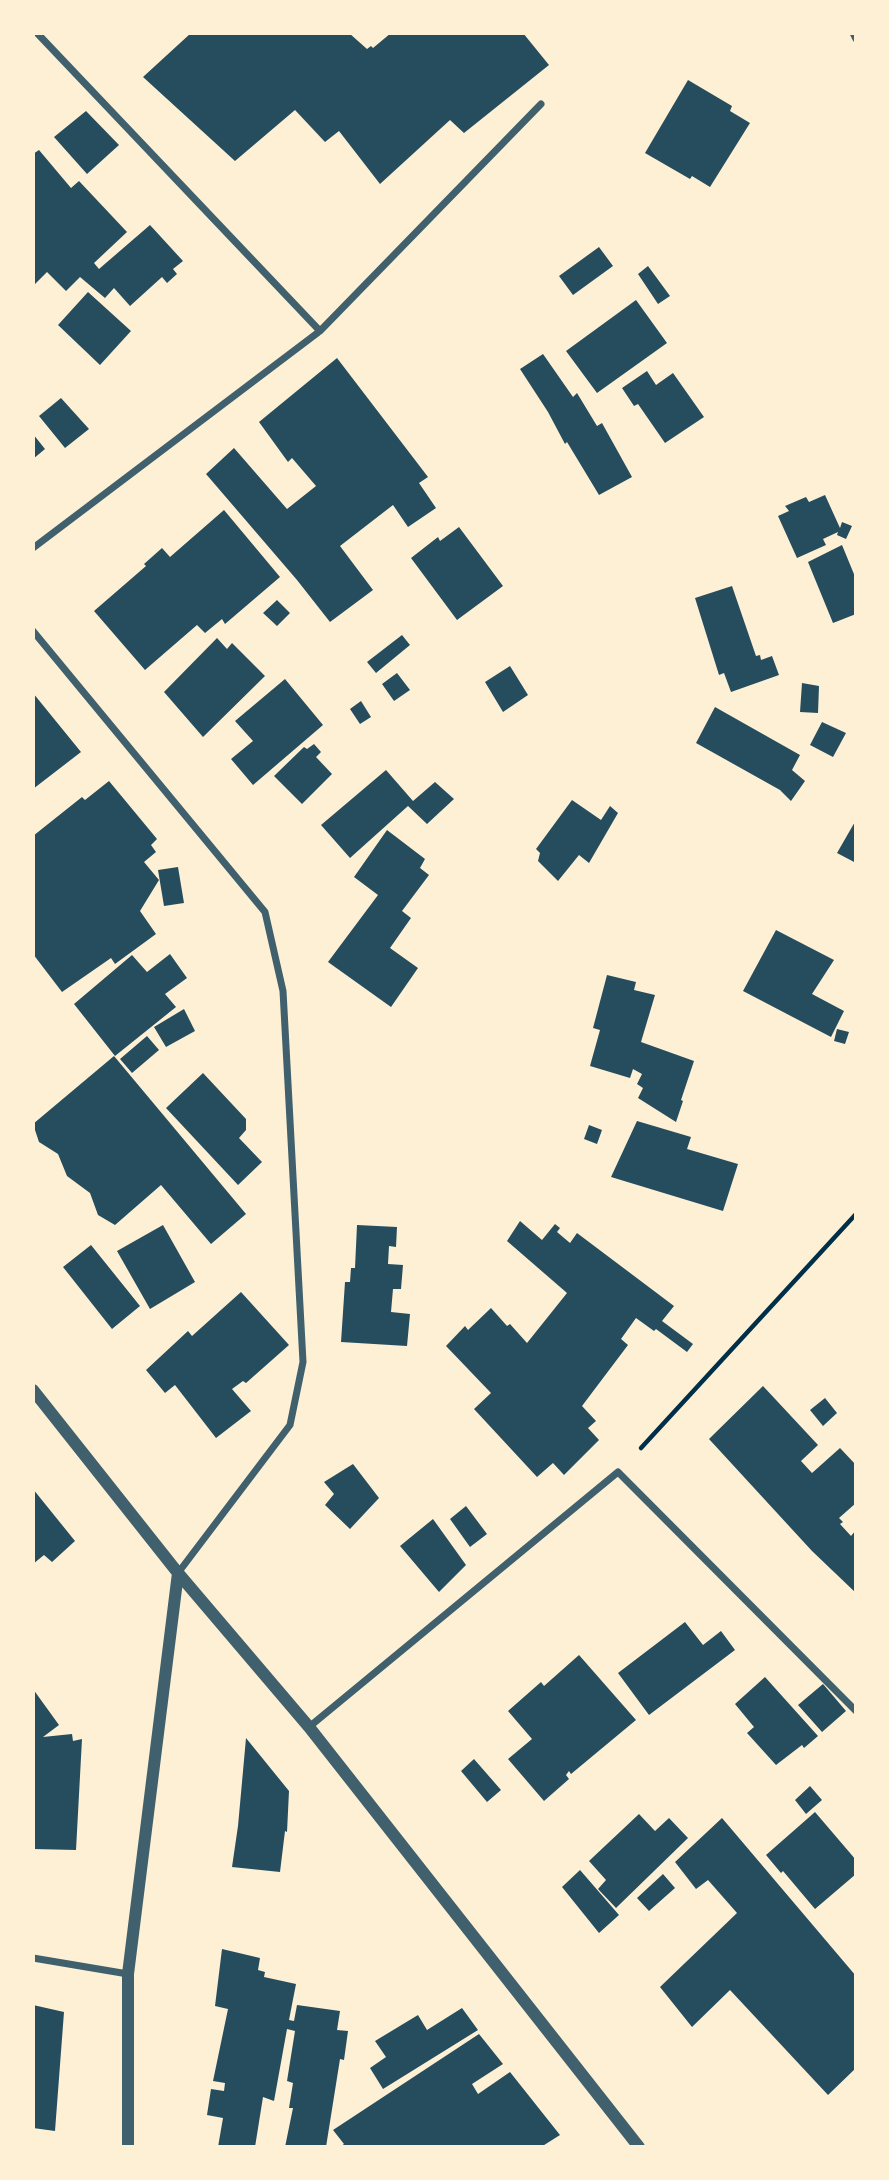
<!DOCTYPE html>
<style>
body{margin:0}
#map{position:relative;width:889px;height:2180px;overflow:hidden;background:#fdf0d5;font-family:Signika,sans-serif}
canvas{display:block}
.frame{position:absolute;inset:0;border:35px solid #fdf0d5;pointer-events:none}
</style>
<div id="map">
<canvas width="889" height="2180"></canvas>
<div class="frame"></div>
</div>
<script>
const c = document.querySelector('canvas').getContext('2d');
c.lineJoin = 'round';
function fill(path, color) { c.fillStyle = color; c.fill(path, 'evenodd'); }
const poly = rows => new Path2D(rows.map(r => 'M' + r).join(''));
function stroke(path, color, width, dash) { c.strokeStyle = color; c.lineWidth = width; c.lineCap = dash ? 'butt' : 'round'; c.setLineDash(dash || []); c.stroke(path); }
fill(poly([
 [191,33,349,33,367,49,371,46,373,48,391,33,523,33,549,65,464,133,450,120,380,184,339,131,325,142,295,110,235,161,143,77],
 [688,80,732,106,730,111,750,123,710,187,692,176,690,179,645,153],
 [86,111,119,145,87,174,54,137],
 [39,150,71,188,79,181,127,232,94,263,99,269,150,225,183,261,173,269,177,274,167,283,162,277,130,306,114,288,105,298,80,277,66,291,47,272,35,284,33,154],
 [599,247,613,266,573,295,559,276],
 [648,266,670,296,658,304,638,274],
 [88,292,131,331,100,365,58,325],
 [636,300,667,343,597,393,566,351],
 [543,354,573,397,577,393,597,426,602,423,632,477,599,495,567,442,565,444,548,412,520,369],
 [337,358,428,477,419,483,436,508,408,527,393,505,340,546,373,590,330,622,297,580,206,474,234,448,287,509,316,486,292,458,288,462,259,422],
 [647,371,656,385,673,373,704,417,665,443,638,404,634,406,622,388],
 [61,398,89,429,65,448,39,416],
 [33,434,45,449,33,459],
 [825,495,840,528,842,522,852,526,846,539,837,535,838,532,823,539,826,545,797,558,778,516,789,511,785,506,806,497,809,502],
 [224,510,280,577,225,624,222,619,205,633,197,625,145,670,94,611,146,566,144,564,162,548,170,557],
 [459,527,503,586,457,620,411,558,438,537,440,541],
 [842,545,856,579,856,614,833,623,808,562],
 [732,586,756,656,760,655,761,660,772,656,779,675,731,692,724,673,719,675,695,598],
 [277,600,290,613,277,626,263,613],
 [402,635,410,645,376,673,367,662],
 [217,638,227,649,232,643,265,676,203,737,164,692],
 [510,666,528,695,503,712,485,682],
 [397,673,410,690,394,701,382,684],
 [285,679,323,725,253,785,231,759,253,741,235,721],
 [802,683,819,686,818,713,800,712],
 [33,693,81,752,33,789],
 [361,701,371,717,360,724,350,709],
 [715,707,800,755,792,770,805,781,791,801,780,790,696,743],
 [822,722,846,733,833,757,810,745],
 [314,744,321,752,316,757,332,774,302,804,274,776,304,747,307,749],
 [386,770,413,801,435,782,454,799,427,824,408,806,350,858,321,825],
 [109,781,157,839,151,845,156,852,144,862,159,880,140,911,156,934,115,964,111,958,62,992,33,954,33,836,82,797,85,800],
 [572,800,601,820,610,806,618,813,589,863,579,855,558,881,538,861,540,853,536,849],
 [856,820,856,863,837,853],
 [387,830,425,859,420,868,429,875,402,911,411,918,390,948,418,968,391,1007,328,962,378,895,354,877],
 [178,867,184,903,164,906,158,870],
 [776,930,834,960,812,994,844,1011,831,1037,743,991],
 [170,954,187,978,165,994,176,1007,115,1056,74,1004,132,955,147,972],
 [607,975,636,982,634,990,655,995,641,1042,694,1061,681,1100,683,1101,676,1122,638,1098,643,1088,637,1084,642,1074,633,1069,630,1078,590,1066,600,1030,593,1028],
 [184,1009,195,1031,166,1047,154,1027],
 [837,1029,849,1032,845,1044,834,1041],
 [147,1036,159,1050,132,1073,120,1059],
 [114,1056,246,1214,211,1244,161,1185,115,1225,98,1215,90,1193,67,1176,58,1154,39,1142,33,1124],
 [203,1073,246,1119,246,1130,239,1138,262,1162,238,1185,166,1108],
 [637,1121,691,1137,687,1149,738,1164,723,1211,611,1177],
 [589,1125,602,1130,597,1144,584,1139],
 [520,1221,542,1240,555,1224,560,1228,557,1232,570,1243,577,1233,674,1306,662,1321,693,1344,687,1352,656,1329,654,1331,636,1318,621,1339,628,1345,582,1406,596,1421,588,1428,599,1440,564,1475,553,1463,537,1477,474,1409,491,1393,446,1346,465,1326,468,1330,491,1308,507,1326,510,1324,527,1343,567,1293,507,1241],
 [163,1225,195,1282,150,1309,117,1251],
 [357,1225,397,1227,396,1247,389,1246,388,1264,403,1265,401,1289,393,1289,391,1312,410,1314,407,1346,341,1342,345,1282,350,1282,351,1268,355,1268],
 [91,1245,140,1306,112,1329,63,1267],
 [241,1292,289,1345,246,1383,243,1381,232,1389,251,1411,216,1438,175,1385,165,1393,146,1370,188,1331,192,1336],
 [763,1386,818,1445,801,1461,812,1473,840,1448,856,1465,856,1503,839,1518,843,1522,840,1524,851,1536,856,1530,856,1593,812,1551,709,1439],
 [825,1398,837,1413,823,1426,810,1410],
 [353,1464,379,1498,350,1529,325,1505,334,1494,324,1482],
 [33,1489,75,1541,52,1562,44,1555,33,1564],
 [466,1506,487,1534,470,1547,450,1519],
 [433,1519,466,1565,439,1592,400,1546],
 [685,1622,703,1645,721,1631,735,1650,649,1715,618,1673],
 [579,1655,636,1720,571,1774,569,1771,566,1775,569,1779,544,1801,508,1759,532,1739,508,1711,541,1682,544,1686],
 [765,1677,818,1736,804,1748,802,1745,776,1765,747,1733,754,1727,735,1704],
 [823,1684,846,1711,822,1732,798,1705],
 [33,1689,59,1725,43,1737,72,1734,73,1741,82,1739,76,1850,33,1849],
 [246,1738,289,1791,287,1832,285,1831,280,1872,232,1867,238,1826],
 [474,1759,501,1790,487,1802,461,1771],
 [810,1786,822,1800,806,1814,795,1800],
 [815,1812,856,1860,856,1874,815,1909,783,1871,781,1873,766,1855],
 [639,1814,655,1831,669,1818,688,1838,616,1908,598,1889,606,1880,589,1861],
 [722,1818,856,1976,856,2068,828,2095,730,1990,692,2027,660,1987,737,1913,708,1880,696,1889,675,1862],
 [580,1870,619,1915,599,1933,562,1887],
 [663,1874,675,1888,649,1911,637,1898],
 [222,1949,260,1958,258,1970,265,1972,264,1977,296,1984,289,2020,294,2021,297,2005,340,2011,337,2030,348,2031,344,2060,340,2059,326,2147,285,2147,293,2108,289,2108,293,2083,287,2081,295,2031,287,2029,274,2101,263,2097,255,2147,218,2147,223,2118,207,2115,211,2089,224,2091,225,2083,213,2081,228,2009,215,2006],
 [33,2005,64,2012,55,2131,33,2128],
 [462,2008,478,2030,383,2089,370,2068,386,2057,375,2041,418,2015,427,2030],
 [479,2034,503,2064,472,2084,478,2094,510,2072,560,2135,541,2147,340,2147,344,2144,333,2130]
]), '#264d5e');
stroke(poly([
 [641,1448,856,1214]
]), '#003049', 4.5);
stroke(poly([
 [37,33,320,331],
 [853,33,856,39],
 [33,548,320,331,541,104],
 [33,631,265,912,283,991,303,1362,290,1425,178,1573],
 [309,1727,618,1472,856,1711],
 [33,1958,128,1974]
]), '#3f606c', 7);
stroke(poly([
 [33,1390,178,1573,309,1727,639,2147],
 [128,2147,128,1974,178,1573]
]), '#3f606c', 12);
</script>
